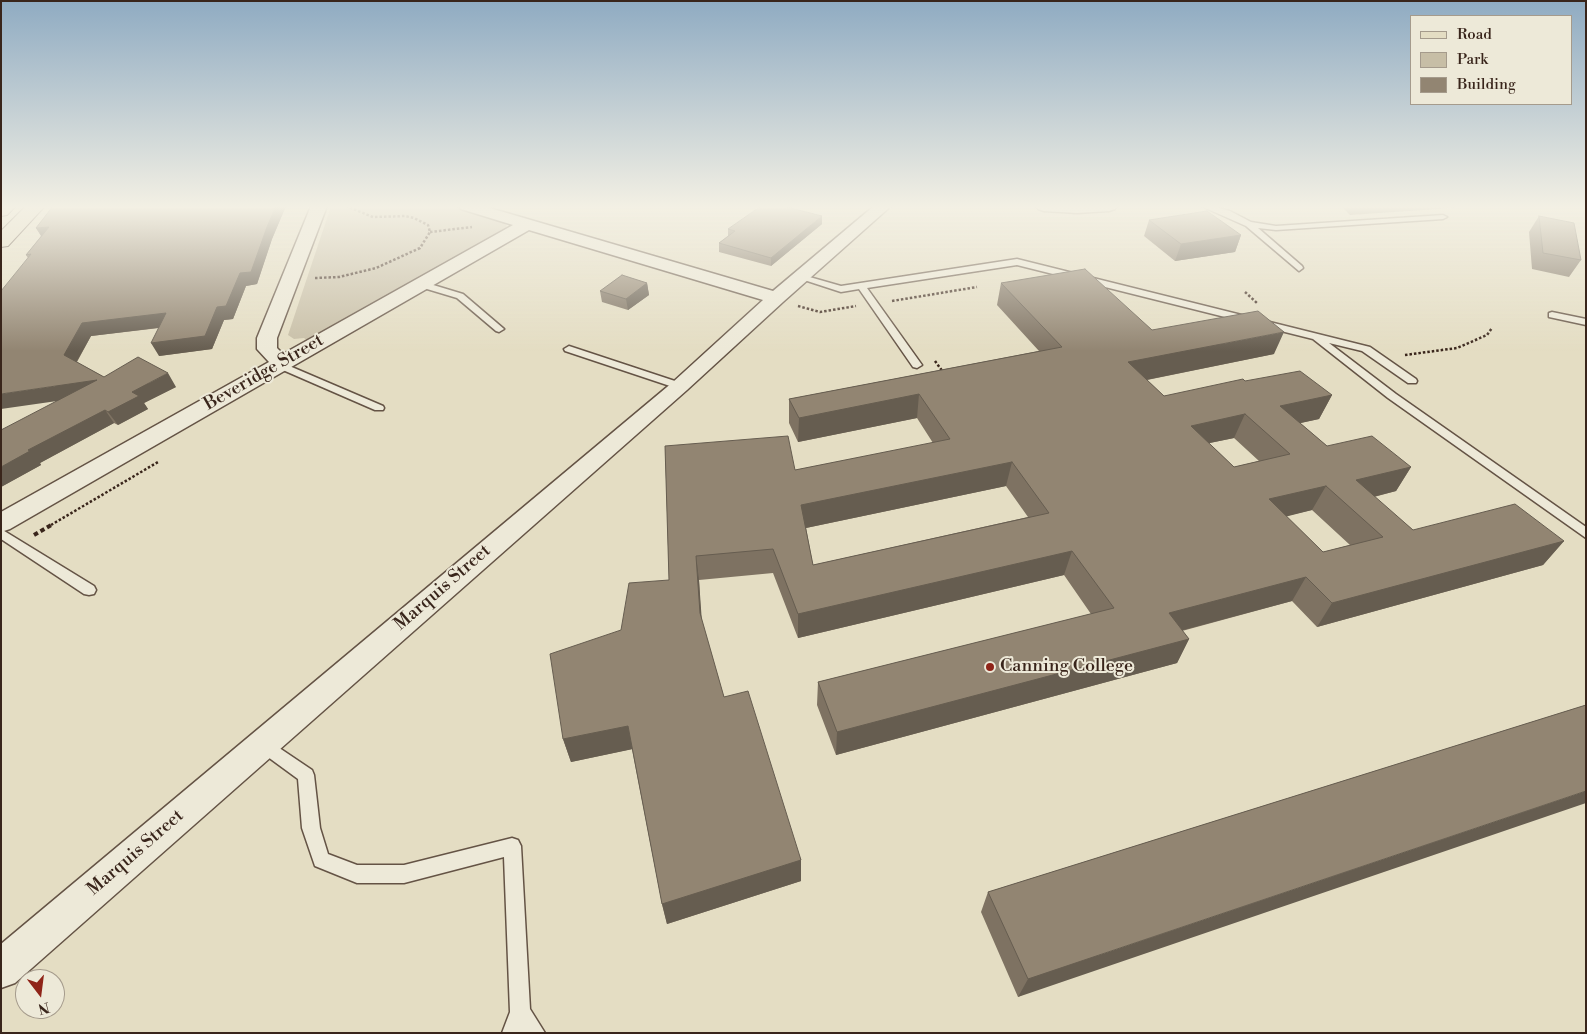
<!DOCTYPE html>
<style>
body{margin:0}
#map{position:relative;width:1587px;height:1034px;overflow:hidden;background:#e4ddc3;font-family:"Libre Bodoni",serif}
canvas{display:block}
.frame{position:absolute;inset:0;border:2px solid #39251b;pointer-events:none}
.legend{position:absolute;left:1410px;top:15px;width:162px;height:90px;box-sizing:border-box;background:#ede9d8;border:1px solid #a59b8c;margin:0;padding:6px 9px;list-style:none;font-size:15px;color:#39251b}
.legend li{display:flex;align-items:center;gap:10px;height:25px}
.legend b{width:25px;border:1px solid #a59b8c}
.north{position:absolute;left:15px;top:969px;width:50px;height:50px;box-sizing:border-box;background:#ede9d8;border:1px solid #a59b8c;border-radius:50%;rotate:165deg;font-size:14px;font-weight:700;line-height:20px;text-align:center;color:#39251b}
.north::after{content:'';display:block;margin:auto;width:18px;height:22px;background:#8f2418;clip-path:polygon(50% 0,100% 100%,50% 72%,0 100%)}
</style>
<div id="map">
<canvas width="1587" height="1034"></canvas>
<div class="frame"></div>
<ul class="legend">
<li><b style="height:6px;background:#e4ddc3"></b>Road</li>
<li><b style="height:14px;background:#c7bea6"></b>Park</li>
<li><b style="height:14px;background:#928572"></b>Building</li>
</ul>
<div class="north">N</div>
</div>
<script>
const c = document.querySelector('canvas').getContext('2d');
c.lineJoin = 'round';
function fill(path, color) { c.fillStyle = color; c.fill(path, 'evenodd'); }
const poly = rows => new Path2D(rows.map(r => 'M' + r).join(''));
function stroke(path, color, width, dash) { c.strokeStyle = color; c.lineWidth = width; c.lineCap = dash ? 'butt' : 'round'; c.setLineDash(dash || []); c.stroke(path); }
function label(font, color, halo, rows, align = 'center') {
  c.font = font + ' "Libre Bodoni",serif'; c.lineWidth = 4; c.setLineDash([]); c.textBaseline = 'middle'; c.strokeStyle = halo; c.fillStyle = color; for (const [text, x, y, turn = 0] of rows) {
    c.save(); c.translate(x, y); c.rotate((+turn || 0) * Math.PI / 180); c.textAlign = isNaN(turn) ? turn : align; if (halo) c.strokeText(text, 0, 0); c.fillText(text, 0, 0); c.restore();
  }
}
fill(poly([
 [331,206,452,206,502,220,507,226,503,233,308,341,304,338,294,339,288,335]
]), '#c7bea6');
const service = poly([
 [1201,206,1212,206,1230,211,1251,222,1276,226,1443,215,1447,217,1443,219,1276,230,1258,228,1302,266,1303,268,1299,271,1246,226,1201,206],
 [1017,259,1370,347,1416,379,1417,381,1416,383,1408,383,1362,351,1329,343,1396,394,1586,527,1586,538,1388,398,1313,339,1017,265,867,288,922,365,917,368,913,367,859,289,841,292,795,277,799,274,841,286,1017,259],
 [420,281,463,294,504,329,499,332,496,331,457,298,417,286,415,284,420,281],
 [1552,312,1586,319,1586,325,1549,317,1549,313,1552,312],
 [569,346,684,384,685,386,680,389,676,388,565,351,564,349,569,346],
 [280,362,383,406,384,408,383,410,375,410,276,367,276,363,280,362],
 [1,529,94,586,96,590,94,594,89,595,84,594,1,539,1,529],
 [263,737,312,770,314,775,320,828,328,854,357,865,404,865,512,838,518,840,521,846,530,1009,545,1033,502,1033,510,1012,504,857,404,883,357,883,315,866,302,828,298,779,257,749,255,744,257,739,263,737]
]);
const minor = poly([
 [311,206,327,206,277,338,277,348,283,354,513,225,461,209,459,206,483,206,773,291,874,206,891,206,783,302,687,390,15,983,1,988,1,944,673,382,763,300,529,230,10,529,1,532,1,512,269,362,257,349,257,338,311,206],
 [1036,206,1117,206,1115,209,1109,211,1077,213,1044,211,1038,209,1036,206]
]);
const primary = poly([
 [1,206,16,206,7,215,1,216,1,206],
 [26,206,45,206,8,246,1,247,1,231,26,206]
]);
stroke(service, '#645345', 3);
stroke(minor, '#645345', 3);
stroke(primary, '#39251b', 2);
stroke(poly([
 [430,232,472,227],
 [315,278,339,277,376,268,420,248,430,232,428,225,414,218,405,216,373,217,346,206],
 [1245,292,1257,303],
 [892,301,977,287],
 [798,306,820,312,856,306],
 [1405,355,1457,348,1487,335,1492,328],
 [935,361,943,372],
 [51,525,158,462]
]), '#39251b', 2.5, [2.5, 2]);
stroke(poly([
 [34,535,53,524]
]), '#39251b', 4, [4.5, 3]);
fill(service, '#ede9d8');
fill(minor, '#ede9d8');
fill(primary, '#e4ddc3');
fill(poly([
 [53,206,286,206,272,239,257,284,246,286,233,319,224,320,212,349,159,356,159,328,91,336,77,362,104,377,176,387,144,403,148,409,118,425,114,423,40,463,41,465,1,487,58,400,28,258,26,255,41,236,36,228],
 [1341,206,1455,206,1453,208,1350,215],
 [1539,216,1581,260,1569,277,1532,269,1529,232],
 [1149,220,1241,235,1235,252,1175,261,1144,236],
 [822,224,771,266,719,252,719,243,728,236,728,229],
 [647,283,649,295,628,310,602,302,600,291],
 [1001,283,1152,330,1274,354,1147,380,1164,396,1245,381,1332,395,1319,419,1300,423,1327,446,1411,467,1396,491,1374,497,1413,530,1564,541,1543,565,1317,627,1292,601,1182,631,1189,639,1177,663,836,755,817,705,818,682,1091,614,1064,575,798,638,773,573,699,580,701,618,724,697,801,860,801,881,667,924,662,904,632,749,571,762,563,739,621,630,669,580,665,446,795,470,933,443,917,418,798,442,789,423,789,399,1039,351,997,305],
 [1234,438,1259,461,1234,467,1209,443],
 [1006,486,1028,517,813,565,806,528],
 [1312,510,1350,545,1323,552,1286,516],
 [1586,705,1018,997,981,912,988,892]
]), '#7e7262');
fill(poly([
 [276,206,286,206,272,239,257,284,246,286,233,319,224,320,212,349,159,356,151,343,217,307,240,273,267,227],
 [822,216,822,224,771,266,771,258],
 [49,227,44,240,36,228],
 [1241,235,1235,252,1175,261,1181,244],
 [647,283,649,295,628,310,626,299],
 [166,313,173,326,91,336,73,368,64,355,82,323],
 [1284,332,1274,354,1121,385,1128,362],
 [168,373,176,387,144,403,148,409,118,425,108,412,132,392],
 [97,380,106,394,1,409,1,394],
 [919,394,917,418,798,442,799,418],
 [1332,395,1319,419,1269,430,1280,406],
 [105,410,114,423,40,463,41,465,1,487,1,467,28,450],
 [1245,414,1234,438,1181,449,1191,426],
 [1012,462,1006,486,801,529,801,505],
 [1411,467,1396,491,1345,504,1356,480],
 [1326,486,1312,510,1257,524,1269,499],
 [1564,541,1543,565,1317,627,1332,603],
 [1072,551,1064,575,798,638,798,614],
 [696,556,699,580,703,637,700,613],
 [1306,577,1292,601,1157,637,1169,613],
 [1189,639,1177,663,836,755,837,732],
 [628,726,633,749,571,762,563,739],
 [1586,791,1586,803,1018,997,1028,979],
 [801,860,801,881,667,924,662,904]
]), '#665d50');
const building = poly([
 [53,206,276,206,267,227,251,272,240,273,226,306,217,307,205,336,151,343,166,313,82,323,64,355,104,377,138,357,168,373,132,392,139,396,108,412,105,410,28,450,30,451,1,467,1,430,97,380,1,394,1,291,31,254,26,255,49,227,36,228,53,206],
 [761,206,783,206,822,216,771,258,719,243,735,231,728,229,761,206],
 [1207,211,1241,235,1181,244,1149,220,1207,211],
 [1539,216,1574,223,1581,260,1543,253,1539,216],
 [1085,269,1152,330,1258,311,1284,332,1128,362,1164,396,1243,379,1245,381,1300,371,1332,395,1280,406,1327,446,1372,436,1411,467,1356,480,1413,530,1515,504,1564,541,1332,603,1306,577,1169,613,1189,639,837,732,818,682,1114,608,1072,551,798,614,773,549,696,556,700,613,724,697,748,691,801,860,662,904,628,726,563,739,550,654,621,630,629,583,669,580,665,446,788,436,795,470,950,439,919,394,799,418,789,399,1062,347,1001,283,1085,269],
 [1245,414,1290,454,1234,467,1191,426,1245,414],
 [1012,462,1049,513,813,565,801,505,1012,462],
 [1326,486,1383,537,1323,552,1269,499,1326,486],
 [622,275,647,283,626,299,600,291,622,275],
 [1586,705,1586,791,1028,979,988,892,1586,705]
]);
fill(building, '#928572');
stroke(building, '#665d50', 1);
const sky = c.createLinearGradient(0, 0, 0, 351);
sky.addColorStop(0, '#8fabc2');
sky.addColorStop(0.59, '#f3f0e4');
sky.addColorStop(1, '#f3f0e400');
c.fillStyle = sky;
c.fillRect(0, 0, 1587, 351);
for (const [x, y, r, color] of [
 [990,667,5,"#8f2418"]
]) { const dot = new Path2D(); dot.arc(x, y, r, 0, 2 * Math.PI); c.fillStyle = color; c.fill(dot); stroke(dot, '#ede9d8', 2); }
label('18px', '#39251b', '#ede9d8', [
 ["Beveridge Street",264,373,-30],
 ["Marquis Street",443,588,-41],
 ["Marquis Street",136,853,-41]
]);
label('18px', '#39251b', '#ede9d8', [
 ["Canning College",1000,667]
], 'left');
</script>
